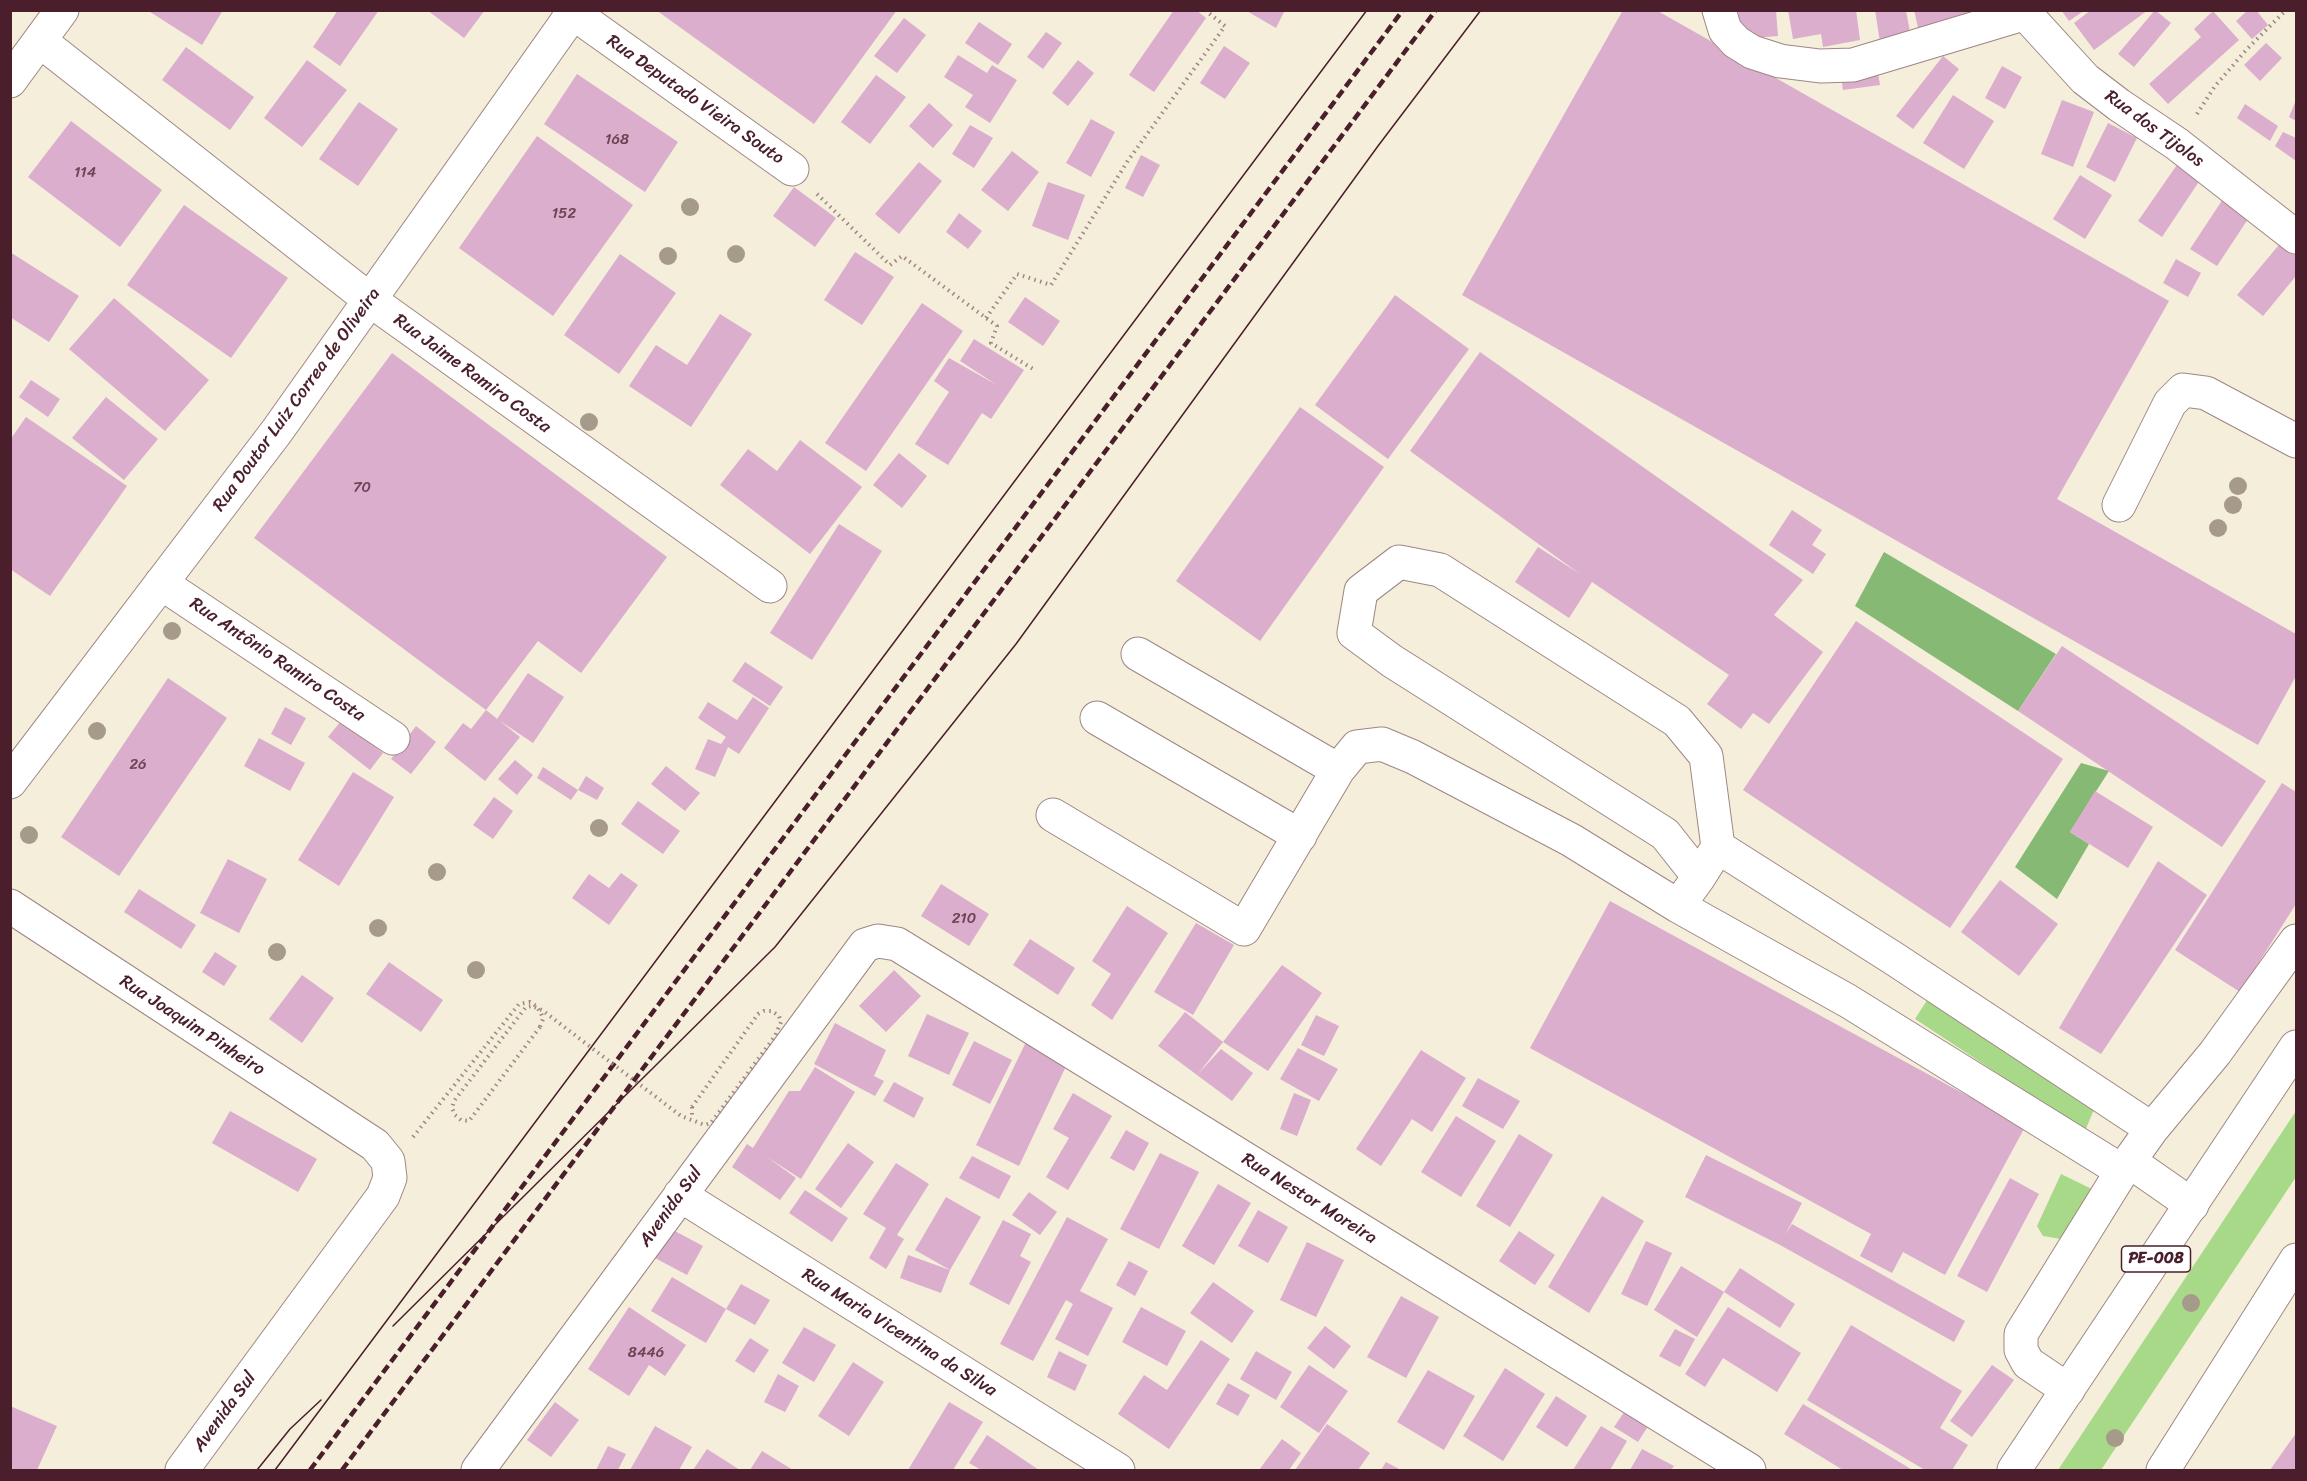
<!DOCTYPE html>
<meta charset="utf-8">
<style>
body{margin:0}
#map{position:relative;width:2307px;height:1481px;overflow:hidden;background:#f4eedb;font-family:Sriracha,sans-serif}
canvas{display:block}
.frame{position:absolute;inset:0;border:12px solid #4a1f2b;pointer-events:none}
</style>
<div id="map">
<canvas width="2307" height="1481"></canvas>
<div class="frame"></div>
</div>
<script>
const c = document.querySelector('canvas').getContext('2d');
c.lineJoin = 'round';
function fill(path, color) { c.fillStyle = color; c.fill(path, 'evenodd'); }
const poly = rows => new Path2D(rows.map(r => 'M' + r).join(''));
function stroke(path, color, width, dash) { c.strokeStyle = color; c.lineWidth = width; c.lineCap = dash ? 'butt' : 'round'; c.setLineDash(dash || []); c.stroke(path); }
function label(font, color, halo, rows, align = 'center') {
  c.font = font + ' Sriracha,sans-serif'; c.lineWidth = 5; c.setLineDash([]); c.textBaseline = 'middle'; c.strokeStyle = halo; c.fillStyle = color; for (const [text, x, y, turn = 0] of rows) {
    c.save(); c.translate(x, y); c.rotate((+turn || 0) * Math.PI / 180); c.textAlign = isNaN(turn) ? turn : align; if (halo) c.strokeText(text, 0, 0); c.fillText(text, 0, 0); c.restore();
  }
}
fill(poly([
 [1931,994,2095,1107,2085,1131,1915,1019],
 [2296,1111,2296,1177,2101,1470,2058,1470],
 [2061,1174,2096,1191,2079,1242,2043,1236,2037,1226]
]), '#a8d988');
fill(poly([
 [1884,552,2056,654,2018,711,1855,606],
 [2081,763,2109,771,2070,832,2089,844,2057,899,2015,867]
]), '#86b974');
fill(poly([
 [147,10,223,10,202,45],
 [338,10,379,10,340,66,313,47],
 [427,10,485,10,464,38],
 [656,10,897,10,814,124],
 [1174,10,1196,10,1206,18,1154,92,1129,75],
 [1245,10,1285,10,1276,28],
 [1623,10,1656,10,2169,301,2057,499,2296,634,2296,676,2258,745,1462,295],
 [1738,10,1776,10,1778,36,1741,39],
 [1788,10,1856,10,1860,40,1823,47,1821,34,1793,39],
 [1875,10,1906,10,1911,38,1880,42],
 [1914,10,1983,10,1919,32],
 [2061,10,2085,10,2069,21],
 [2091,10,2148,10,2094,50,2074,23],
 [2155,10,2171,23,2134,67,2118,54],
 [2248,10,2256,10,2268,25,2252,39,2236,21],
 [2213,11,2239,40,2168,104,2149,84,2201,37,2194,29],
 [904,18,926,35,897,73,874,56],
 [979,22,1012,44,998,65,965,43],
 [1046,32,1062,43,1043,69,1027,57],
 [2266,43,2282,58,2260,81,2244,65],
 [1224,46,1250,63,1225,99,1200,83],
 [186,47,254,97,230,130,162,80],
 [958,55,987,73,992,65,1017,80,990,123,965,107,973,95,944,77],
 [1943,56,1959,69,1913,129,1896,116],
 [307,60,347,90,302,147,264,118],
 [1078,60,1094,73,1068,106,1052,93],
 [2002,66,2022,77,2005,109,1985,98],
 [1878,73,1880,85,1843,90,1841,77],
 [577,74,678,142,645,192,544,124],
 [876,75,906,97,870,144,841,122],
 [1953,95,1994,121,1964,169,1923,143],
 [2062,100,2094,112,2073,167,2041,154],
 [2296,100,2296,121,2289,117],
 [359,102,398,129,358,186,319,159],
 [929,103,953,125,933,148,909,126],
 [2245,104,2278,126,2270,141,2237,118],
 [1091,119,1115,132,1091,177,1066,163],
 [71,121,162,190,120,247,28,177],
 [2108,123,2137,138,2115,182,2086,167],
 [970,125,993,138,974,168,952,154],
 [2283,132,2296,138,2296,161,2275,146],
 [537,136,633,205,553,316,459,248],
 [1012,151,1039,172,1008,211,981,190],
 [1141,155,1160,165,1143,197,1125,188],
 [2181,159,2204,174,2162,237,2138,221],
 [919,162,942,181,899,234,875,214],
 [2080,175,2112,195,2085,239,2053,219],
 [1048,182,1085,195,1068,240,1032,226],
 [794,187,836,218,815,247,773,216],
 [2223,199,2250,216,2217,266,2190,249],
 [184,205,288,278,231,358,127,285],
 [959,213,982,231,968,249,946,232],
 [2283,240,2296,251,2296,276,2263,316,2237,295],
 [10,252,79,296,49,342,10,317],
 [855,252,894,277,862,325,824,300],
 [620,254,676,293,619,374,564,335],
 [2176,259,2201,273,2188,297,2163,283],
 [1395,295,1469,349,1388,459,1315,405],
 [1025,297,1060,321,1043,346,1008,322],
 [114,298,209,380,165,431,69,349],
 [922,303,963,331,866,471,825,443],
 [720,314,752,334,691,427,629,386,656,345,687,365],
 [974,339,1024,370,991,419,982,413,948,465,915,444,949,392,934,381,949,358,997,385,960,361],
 [1480,352,1803,580,1774,615,1823,652,1769,724,1753,713,1741,729,1707,704,1729,675,1592,582,1569,618,1515,582,1538,547,1580,574,1410,451],
 [392,353,667,557,581,673,538,641,486,710,254,538],
 [31,380,60,399,48,417,19,397],
 [106,397,158,439,124,480,72,438],
 [1300,407,1384,467,1260,641,1176,581],
 [26,417,127,486,50,596,10,569,10,440],
 [800,440,862,487,810,554,720,485,748,449,777,471],
 [899,453,927,476,902,508,873,485],
 [1792,510,1822,530,1812,545,1826,554,1813,574,1769,545],
 [839,524,882,551,812,660,770,633],
 [1856,621,2063,759,1950,928,1743,790],
 [2062,646,2266,781,2222,847,2018,711],
 [745,662,783,687,770,706,732,681],
 [528,673,564,697,533,743,497,719],
 [168,678,227,718,119,876,61,837],
 [753,697,769,708,739,754,728,747,715,777,695,769,708,739,721,744,726,737,698,718,708,702,737,720],
 [285,707,306,718,291,745,271,734],
 [486,710,520,737,485,781,444,748,463,723,471,729],
 [341,721,383,753,370,770,328,737],
 [416,726,436,742,411,774,391,759],
 [259,738,305,763,290,791,244,766],
 [515,760,533,775,517,795,498,779],
 [666,766,700,793,685,811,651,784],
 [543,767,578,790,571,800,537,778],
 [353,772,394,797,339,886,298,860],
 [586,776,604,788,597,800,578,790],
 [2282,783,2296,792,2296,904,2240,992,2175,950],
 [2095,791,2153,827,2128,868,2070,832],
 [494,797,513,811,493,839,473,825],
 [638,801,680,831,663,854,621,824],
 [228,859,267,879,239,933,200,913],
 [2158,861,2207,895,2101,1054,2059,1028],
 [621,873,638,885,609,925,572,898,589,874,609,888],
 [2000,880,2058,924,2019,976,1961,932],
 [941,884,989,914,969,946,921,916],
 [139,889,196,925,181,949,124,912],
 [1610,901,2025,1127,1945,1275,1903,1252,1892,1273,1860,1256,1871,1234,1530,1048],
 [1127,906,1168,933,1112,1020,1091,1005,1111,974,1092,961],
 [1196,923,1234,945,1193,1015,1154,992],
 [1030,939,1075,968,1058,995,1013,965],
 [215,952,237,966,224,986,202,972],
 [389,962,443,1000,421,1032,366,994],
 [1282,965,1322,993,1268,1071,1223,1042],
 [894,970,921,996,886,1032,859,1006],
 [302,975,334,998,302,1043,269,1019],
 [1185,1012,1223,1042,1198,1074,1221,1049,1253,1073,1232,1101,1158,1046],
 [927,1014,969,1033,949,1075,908,1056],
 [1316,1015,1339,1026,1324,1056,1301,1045],
 [835,1023,886,1050,874,1076,884,1081,875,1096,814,1064],
 [1027,1040,1069,1060,1019,1166,976,1145],
 [974,1041,1012,1060,990,1104,952,1085],
 [1298,1048,1338,1069,1319,1101,1280,1079],
 [1421,1050,1466,1078,1432,1132,1412,1119,1381,1166,1356,1149],
 [815,1067,855,1092,801,1179,767,1157,796,1178,780,1200,732,1167,747,1144,753,1148,789,1091,800,1091],
 [1478,1078,1520,1101,1503,1129,1462,1106],
 [894,1082,924,1098,914,1118,883,1101],
 [1073,1093,1112,1116,1068,1190,1046,1177,1069,1138,1053,1129],
 [1294,1093,1311,1100,1297,1136,1280,1129],
 [230,1111,317,1159,298,1192,212,1143],
 [1456,1116,1496,1141,1461,1197,1421,1172],
 [1126,1130,1149,1143,1134,1171,1110,1158],
 [1519,1134,1553,1155,1510,1227,1476,1206],
 [848,1143,874,1162,841,1208,815,1189],
 [1160,1153,1199,1172,1159,1249,1120,1229],
 [1706,1155,1802,1203,1785,1235,1792,1224,1965,1321,1954,1342,1780,1245,1685,1197],
 [972,1156,1011,1176,999,1199,959,1178],
 [896,1163,929,1184,897,1235,904,1239,886,1269,869,1258,886,1228,863,1214],
 [2010,1178,2039,1194,1987,1292,1957,1276],
 [1218,1184,1251,1203,1214,1265,1182,1246],
 [805,1190,848,1218,832,1242,789,1213],
 [1029,1192,1057,1212,1040,1235,1012,1215],
 [1602,1196,1644,1221,1589,1313,1548,1287],
 [946,1197,981,1217,950,1270,915,1250],
 [1258,1210,1288,1227,1268,1263,1238,1246],
 [1067,1217,1108,1239,1080,1291,1113,1308,1088,1356,1055,1339,1073,1304,1066,1300,1033,1361,1000,1344],
 [1003,1220,1031,1234,1020,1256,1031,1262,1009,1305,969,1284],
 [671,1229,703,1246,687,1275,655,1258],
 [1519,1231,1555,1255,1535,1285,1499,1261],
 [1646,1241,1672,1253,1647,1306,1621,1294],
 [1307,1242,1344,1260,1316,1317,1280,1300],
 [908,1255,950,1270,941,1293,900,1278],
 [1129,1261,1148,1271,1135,1296,1116,1285],
 [1681,1266,1724,1292,1697,1337,1654,1310],
 [1740,1268,1795,1304,1780,1328,1724,1292],
 [672,1277,726,1309,706,1343,651,1311],
 [1213,1282,1254,1311,1232,1343,1190,1313],
 [741,1284,770,1300,755,1325,726,1309],
 [1401,1296,1439,1317,1406,1378,1367,1357],
 [629,1307,686,1345,665,1376,649,1365,629,1396,588,1369],
 [1141,1307,1186,1331,1167,1366,1122,1342],
 [1728,1307,1801,1353,1777,1392,1723,1358,1705,1387,1685,1374],
 [1851,1325,1962,1391,1940,1428,1968,1445,1952,1470,1925,1470,1807,1400],
 [1325,1326,1351,1346,1334,1369,1307,1348],
 [804,1327,836,1345,814,1382,782,1363],
 [1675,1329,1695,1339,1680,1367,1659,1356],
 [750,1338,769,1350,754,1373,735,1361],
 [1201,1340,1230,1359,1169,1449,1118,1414,1144,1375,1167,1390],
 [1059,1351,1087,1365,1075,1391,1047,1377],
 [1256,1351,1292,1372,1276,1400,1240,1379],
 [853,1362,884,1382,849,1436,818,1416],
 [1309,1365,1348,1391,1319,1433,1280,1407],
 [1992,1365,2014,1380,1972,1437,1950,1421],
 [1505,1368,1545,1394,1503,1461,1463,1436],
 [1428,1370,1475,1396,1444,1450,1397,1422],
 [778,1374,799,1386,785,1412,764,1402],
 [1228,1383,1250,1395,1238,1416,1216,1404],
 [1556,1396,1587,1416,1567,1447,1536,1427],
 [555,1402,579,1420,551,1457,527,1440],
 [949,1402,983,1422,953,1470,908,1470],
 [1803,1404,1906,1466,1912,1470,1843,1470,1784,1434],
 [1629,1405,1652,1420,1638,1442,1614,1427],
 [10,1406,57,1426,37,1470,10,1470],
 [1327,1424,1370,1453,1358,1470,1295,1470],
 [655,1426,692,1447,679,1470,630,1470],
 [1601,1426,1627,1441,1610,1470,1573,1470],
 [2296,1433,2296,1470,2270,1470],
 [987,1435,1039,1470,981,1470,969,1463],
 [1282,1439,1301,1453,1289,1470,1259,1470],
 [608,1446,626,1454,618,1470,596,1470],
 [707,1449,740,1470,693,1470],
 [1642,1449,1674,1466,1671,1470,1630,1470],
 [762,1451,793,1470,750,1470],
 [1386,1462,1401,1470,1381,1470]
]), '#dbaecd');
const minor = poly([
 [569,10,792,169],
 [1719,10,1725,30,1736,42,1752,52,1780,61,1820,66,1853,65,2023,14],
 [2022,10,2085,79,2119,105,2177,144,2296,237],
 [40,41,370,300,770,586],
 [10,81,62,10],
 [2119,505,2170,403,2183,390,2206,393,2296,441],
 [161,583,393,738],
 [1138,654,1338,770],
 [1097,718,1300,836],
 [10,782,277,431,575,10],
 [1053,815,1244,929,1338,770,1357,747,1382,744,1413,757,1571,840,1678,906,1848,1001,2122,1171],
 [1718,847,1893,958,2152,1129],
 [10,906,375,1145,388,1161,390,1178,383,1196,182,1470],
 [1678,906,1699,877,1718,847,1706,756,1677,721,1440,570,1399,562,1361,591,1354,633,1392,661,1665,834,1699,877],
 [2129,1161,2192,1205],
 [680,1195,1118,1470],
 [2068,1390,2028,1363,2021,1350,2021,1334,2122,1171,2152,1129,2215,1053,2296,941],
 [478,1470,865,945,878,941,897,944,1749,1470]
]);
const highway = poly([
 [2014,1470,2296,1047],
 [2163,1470,2296,1260]
]);
stroke(minor, '#9f8683', 35);
stroke(highway, '#9f8683', 35);
stroke(poly([
 [2197,114,2215,86,2248,48,2286,10],
 [817,194,890,265,902,256,997,326,991,343,1033,369],
 [986,318,1017,274,1051,285,1127,162,1225,26,1205,10],
 [692,1107,692,1119],
 [413,1137,519,1004,530,1002,536,1006,541,1013,543,1019,540,1027]
]), '#9f8683', 4, [1.5, 4.5]);
stroke(minor, '#fff', 33);
stroke(highway, '#fff', 33);
stroke(poly([
 [393,1326,775,947,1016,644,1378,146,1481,10],
 [257,1470,290,1429,321,1400],
 [275,1470,1367,10]
]), '#4a1f2b', 1.5);
stroke(poly([
 [310,1470,1403,10],
 [342,1470,1436,10]
]), '#4a1f2b', 4.5, [9, 4.5]);
stroke(poly([
 [540,1027,469,1121,461,1120,455,1115,452,1108,454,1101,526,1007,532,1006,542,1010,681,1116,705,1125,711,1123,775,1036,781,1022,779,1016,772,1011,764,1011,758,1014,692,1107]
]), '#9f8683', 4, [1.5, 4.5]);
c.fillStyle = '#a69b8a';
for (const [x, y] of [
 [690,207],
 [736,254],
 [668,256],
 [589,422],
 [2238,486],
 [2233,505],
 [2218,528],
 [172,631],
 [97,731],
 [599,828],
 [29,835],
 [437,872],
 [378,928],
 [277,952],
 [476,970],
 [2191,1303],
 [2115,1438]
]) { c.beginPath(); c.arc(x, y, 9, 0, 2 * Math.PI); c.fill(); }
label('15px', '#6e4354', null, [
 ["168",617,140],
 ["114",85,173],
 ["152",564,214],
 ["70",362,488],
 ["26",138,765],
 ["210",964,919],
 ["8446",646,1353]
]);
for (const [x, y, w] of [
 [2156,1259,69]
]) { const box = new Path2D(); box.roundRect(x - w / 2, y - 13, w, 26, 4.5); c.fillStyle = '#fff'; c.fill(box); stroke(box, '#4a1f2b', 1.5); }
label('bold 16px', '#4a1f2b', null, [
 ["PE-008",2156,1259]
]);
label('18px', '#4a1f2b', '#fff', [
 ["Rua Deputado Vieira Souto",695,100,35],
 ["Rua dos Tijolos",2154,129,36],
 ["Rua Jaime Ramiro Costa",472,374,36],
 ["Rua Doutor Luiz Correa de Oliveira",297,400,-54],
 ["Rua Antônio Ramiro Costa",277,660,34],
 ["Rua Joaquim Pinheiro",192,1026,33],
 ["Rua Nestor Moreira",1309,1199,32],
 ["Avenida Sul",671,1207,-54],
 ["Rua Maria Vicentina da Silva",899,1333,32],
 ["Avenida Sul",225,1412,-54]
]);
</script>
